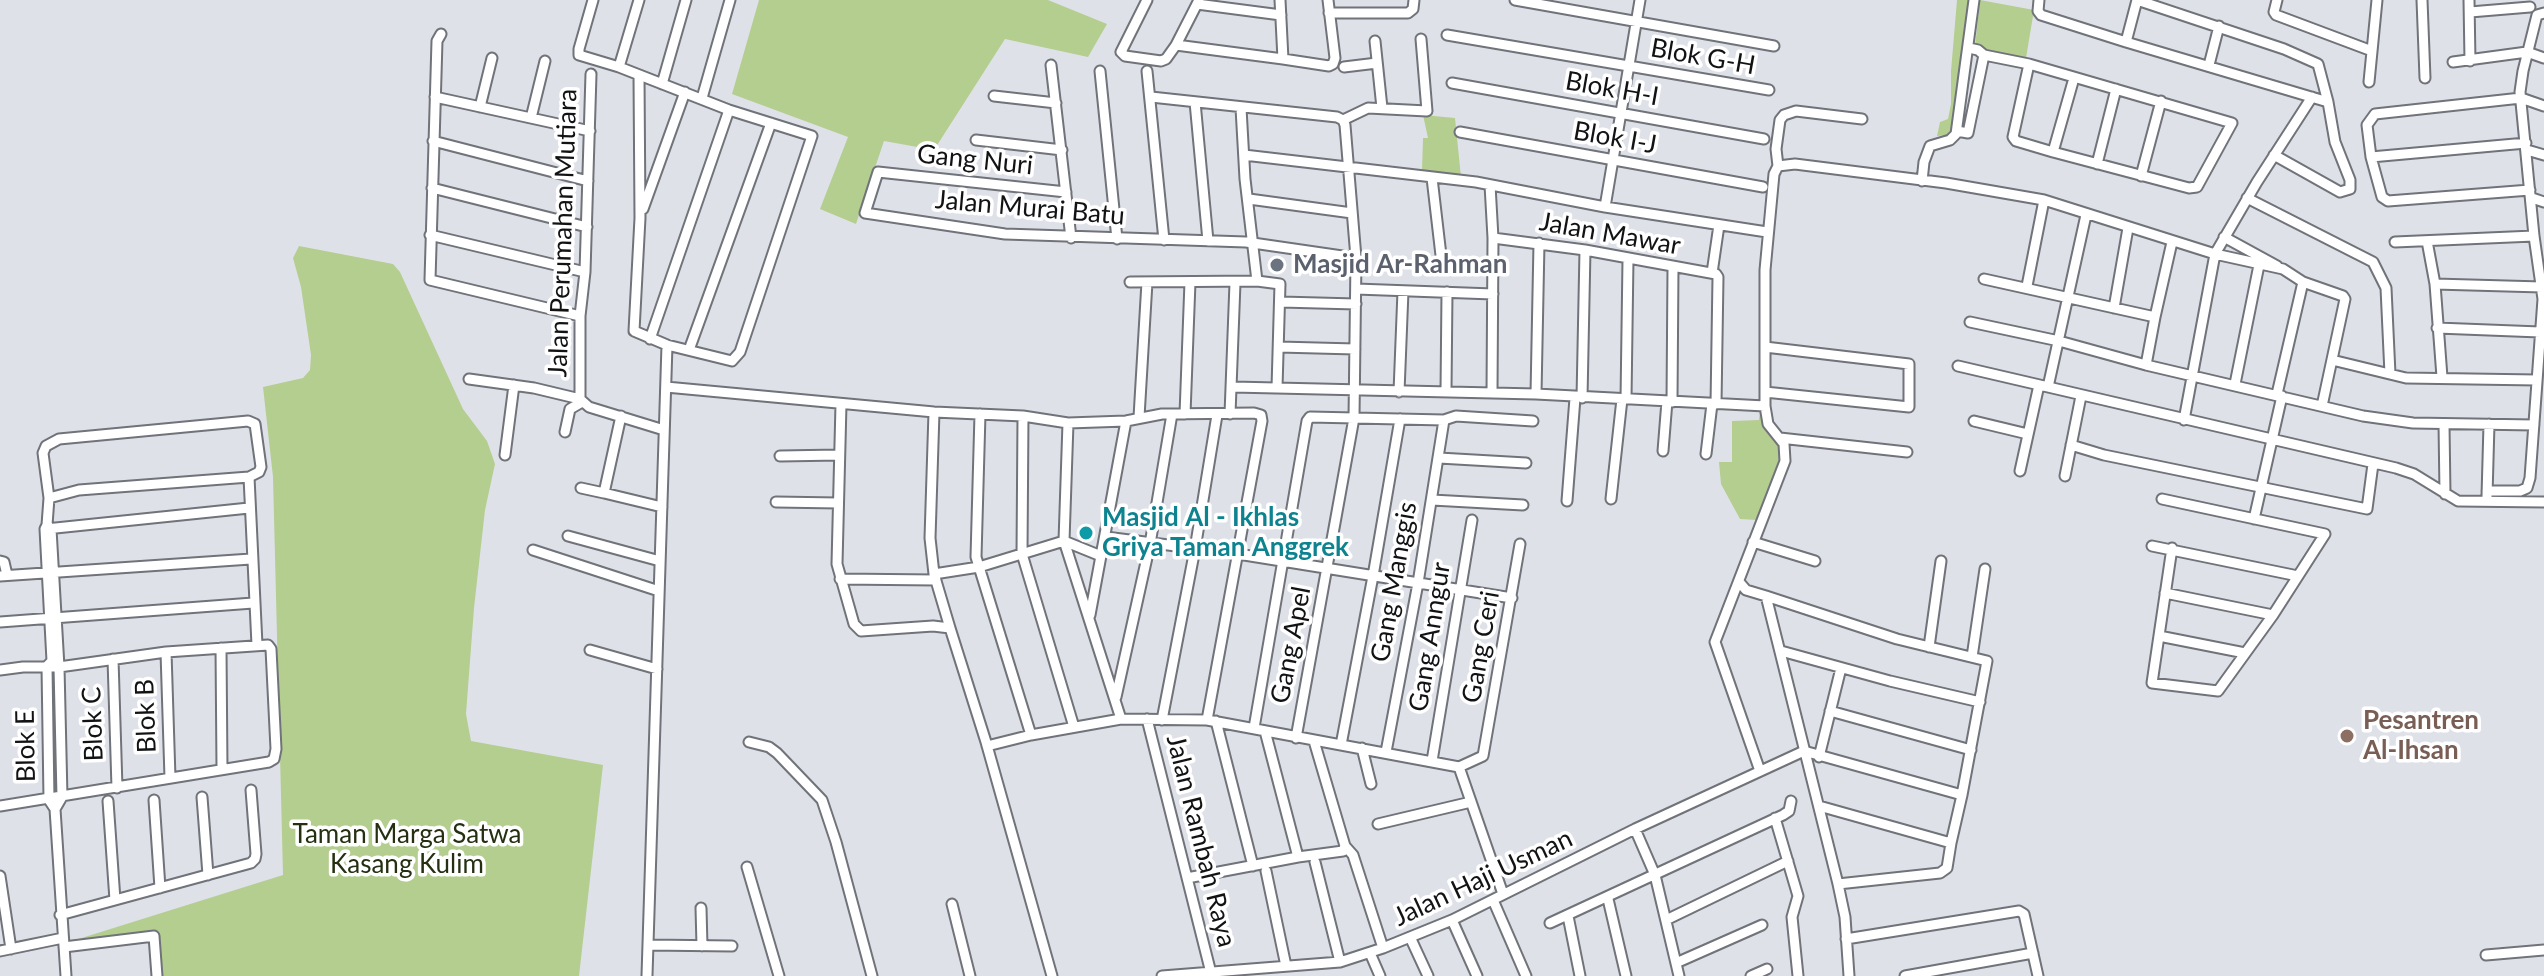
<!DOCTYPE html>
<style>
body{margin:0}
canvas{display:block;background:#dfe1e8}
</style>
<canvas width="2544" height="976"></canvas>
<script>
const c = document.querySelector('canvas').getContext('2d');
c.lineJoin = 'round';
function fill(path, color) { c.fillStyle = color; c.fill(path, 'evenodd'); }
const poly = rows => new Path2D(rows.map(r => 'M' + r).join(''));
function stroke(path, color, width, dash) { c.strokeStyle = color; c.lineWidth = width; c.lineCap = dash ? 'butt' : 'round'; c.setLineDash(dash || []); c.stroke(path); }
function label(font, color, halo, rows, align = 'center') {
  c.font = font + ' Lato,sans-serif'; c.lineWidth = 7; c.setLineDash([]); c.textBaseline = 'middle'; c.strokeStyle = halo; c.fillStyle = color; for (const [text, x, y, turn = 0] of rows) {
    c.save(); c.translate(x, y); c.rotate((+turn || 0) * Math.PI / 180); c.textAlign = isNaN(turn) ? turn : align; if (halo) c.strokeText(text, 0, 0); c.fillText(text, 0, 0); c.restore();
  }
}
fill(poly([
 [759,0,1048,0,1107,24,1088,57,1005,39,934,150,884,141,856,224,820,209,848,137,732,94],
 [1957,0,1971,0,1954,128,1948,135,1937,136,1940,122,1948,119,1951,104,1951,71],
 [1980,0,2034,10,2026,58,1975,47],
 [1423,115,1455,118,1461,177,1422,171,1423,138,1428,138],
 [299,246,393,264,400,272,463,409,487,441,495,464,485,510,474,608,466,714,471,741,603,765,579,976,161,976,158,931,72,941,283,875,273,477,263,387,303,378,310,370,311,355,301,287,293,258],
 [1760,410,1781,445,1782,459,1757,520,1740,519,1721,484,1719,462,1732,462,1732,421,1759,420]
]), '#b4ce90');
const minor = poly([
 [593,0,579,49,579,55,619,67,729,110,812,136,740,352,732,361,667,345,634,331,640,218,639,75],
 [1147,0,1121,52,1125,56,1161,61,1166,59,1176,45,1199,0],
 [1515,0,1774,46],
 [2039,0,2038,11,2041,15,2126,42],
 [2137,0,2284,49,2318,64,2328,102,2335,142,2350,180,2350,189,2340,192,2274,155],
 [2137,0,2126,42,2328,102],
 [2277,0,2274,12,2276,15,2372,51],
 [2422,0,2425,78],
 [2469,0,2470,61],
 [1197,4,1281,15],
 [2470,12,2530,7],
 [1329,13,1408,13,1413,9,1414,0],
 [441,34,437,41,430,280,580,316],
 [1447,35,1769,90],
 [1375,41,1382,108],
 [1176,45,1283,59,1280,0],
 [1969,48,1978,50,1984,55,2029,64,2232,123,2197,187,2189,188,2053,152,2016,141,2013,137,2029,64],
 [1283,59,1329,66,1333,64,1335,58,1328,0],
 [2453,62,2527,52,2544,58],
 [1051,65,1071,238],
 [2209,65,2219,26],
 [619,67,639,0],
 [1344,67,1377,63],
 [1100,71,1117,239],
 [1147,71,1164,240],
 [591,74,585,272,580,316,580,399,589,407,664,430],
 [2369,82,2377,0],
 [1452,83,1764,139],
 [662,84,686,0],
 [994,96,1056,103],
 [435,97,590,131],
 [1151,97,1337,117,1343,120,1345,125,1356,258,1354,418,1296,738],
 [702,98,730,0],
 [1195,102,1208,241],
 [480,107,492,58],
 [1241,108,1245,179,1257,281],
 [531,118,545,61],
 [1343,120,1368,108,1427,111,1421,39],
 [1957,131,1968,133,1984,55],
 [1460,132,1763,187],
 [976,140,1062,150],
 [433,141,588,181],
 [2527,150,2544,155],
 [2053,152,2074,78],
 [1244,155,1476,182,1605,207,1767,232],
 [2371,157,2526,143],
 [2097,164,2116,89],
 [1778,166,1776,149,1780,120,1784,115,1796,111,1862,119],
 [2141,176,2161,101],
 [1432,178,1442,264],
 [1922,181,1924,162,1930,146,1950,140,1956,134,1974,0],
 [1490,185,1493,238,1492,393],
 [432,188,587,227],
 [2530,190,2388,201,2382,197,2371,157,2367,125,2375,114,2521,98,2544,106],
 [1066,192,878,172,865,213,1005,234,1246,242,1356,258],
 [2247,198,2373,262,2386,288,2390,374],
 [2532,198,2544,202],
 [1249,199,1352,213],
 [1605,207,1640,0],
 [643,209,685,92],
 [430,235,585,272],
 [2224,237,2277,266],
 [1493,238,1585,250,1716,274,1718,277,1716,404],
 [2427,241,2435,284,2442,377],
 [2395,242,2534,236],
 [1712,273,1719,225],
 [1984,279,2155,317,2146,365],
 [1130,282,1257,281,1280,284,1277,388],
 [2435,284,2542,287],
 [2027,286,2044,200],
 [1356,289,1493,294],
 [1281,302,1356,304],
 [2114,308,2128,228],
 [2155,317,2172,242],
 [1970,322,2059,341,2146,365,2363,416,2413,423,2534,425],
 [2437,328,2540,332],
 [650,339,729,110],
 [1279,347,1355,349],
 [1765,347,1909,364,1909,407,1765,392],
 [689,350,771,123],
 [2332,360,2406,378,2537,380],
 [1958,366,2396,468,2414,474,2458,501,2544,502],
 [469,379,534,388,580,399],
 [2235,384,2259,265],
 [666,387,934,412,1023,416,1068,423,1126,421,1162,414,1254,413,1261,415,1262,421,1207,720],
 [1233,387,1536,394,1765,406],
 [2048,387,2086,215],
 [1446,391,1447,292],
 [1399,392,1403,291],
 [1536,394,1539,243],
 [2277,394,2303,282],
 [1582,398,1585,250],
 [1626,399,1628,259],
 [1672,402,1673,267],
 [841,404,837,564,854,624,861,631,933,626,950,628,986,742,1052,976],
 [934,412,930,538,934,574,950,628],
 [980,414,976,557,1031,735],
 [1185,414,1190,282],
 [1230,414,1235,283],
 [621,416,604,493,662,507],
 [1023,416,1022,554,1074,727],
 [1139,417,1147,282],
 [2184,420,2215,254,2257,182,2312,97],
 [1974,421,2028,434],
 [1068,423,1064,541,1121,719],
 [2444,424,2445,494],
 [565,432,570,409,582,402],
 [1780,438,1907,452],
 [2071,445,2104,455,2367,509,2373,464],
 [1663,451,1667,401],
 [1706,454,1712,404],
 [505,455,514,385],
 [780,456,839,455],
 [1439,458,1526,463],
 [2020,471,2039,385],
 [2065,476,2081,396],
 [249,477,257,645],
 [581,488,604,493],
 [2487,491,2520,491,2527,488,2530,478,2543,299,2534,236,2520,92,2523,71,2537,15,2544,13],
 [2487,496,2489,424],
 [1611,499,1622,399],
 [2162,499,2325,534,2273,615,2218,691,2152,683,2172,548],
 [1432,500,1523,505],
 [1567,501,1575,398],
 [776,502,838,503],
 [2254,519,2282,396],
 [47,525,45,529,52,661,47,666,49,800,55,809,62,797,59,667,51,529,47,525,49,498,43,453,46,446,59,439,248,421,255,424,261,467,259,472,249,477,79,490,49,498],
 [46,529,249,508],
 [568,536,660,561],
 [1106,537,1238,554,1512,598],
 [1753,542,1815,561],
 [2152,546,2298,576],
 [533,550,659,591],
 [0,561,4,562,7,575],
 [934,574,979,567,1064,541,1101,556],
 [0,576,251,559],
 [840,579,936,580],
 [1740,583,1746,590,1766,596,1838,884,1845,917,1849,976],
 [2165,593,2273,615],
 [1766,596,1897,639,1987,661,1962,795,1804,751],
 [1090,615,1126,421],
 [0,622,253,603],
 [2159,636,2245,653],
 [1929,647,1941,561],
 [221,648,222,769],
 [590,650,657,669],
 [1781,651,1890,681,1980,702],
 [166,652,170,778],
 [1972,657,1985,569],
 [113,659,117,788],
 [0,670,23,667,59,667,166,652,268,645,271,649,276,749,274,759,269,762,0,806],
 [1116,697,1150,544,1172,414],
 [1830,711,1971,750],
 [1147,719,1211,973],
 [1162,720,1195,549,1217,415],
 [1216,721,1253,866],
 [1254,728,1307,421,1310,417,1444,420,1456,416,1533,421],
 [1265,731,1298,857],
 [749,742,769,747,777,753,822,800,836,842,872,976],
 [1341,745,1373,576,1400,419],
 [987,746,1031,735,1121,719,1207,720,1459,767,1483,756,1520,544],
 [1362,748,1371,784],
 [1386,752,1418,583,1444,420],
 [1819,757,1841,668],
 [1432,761,1472,520],
 [1459,767,1503,894],
 [1760,771,1715,642,1785,461,1784,444,1768,424,1765,406,1765,270,1774,174,1778,166,1795,164,1946,183,2044,200,2215,254,2283,269,2303,282,2343,296,2345,299,2322,406],
 [202,797,208,875],
 [154,800,160,888],
 [108,801,115,900],
 [1819,806,1951,843,1962,795],
 [55,809,66,976],
 [1775,818,1798,896,1792,917,1798,976],
 [1378,824,1471,802],
 [1635,829,1655,875,1679,976],
 [1345,846,1353,855,1383,948],
 [1315,862,1340,962],
 [747,867,779,976],
 [1266,871,1286,966],
 [0,876,11,949],
 [1187,878,1298,857,1343,851,1345,846,1314,741],
 [1838,884,1940,873,1947,868,1951,843],
 [1608,899,1626,976],
 [1493,900,1526,976],
 [952,904,970,976],
 [701,908,702,946],
 [60,915,251,863,255,859,256,854,251,790],
 [1568,916,1580,976],
 [1452,920,1477,976],
 [1666,920,1788,861],
 [1550,923,1783,815,1789,811,1791,801],
 [1410,937,1428,976],
 [1846,939,2019,911,2024,914,2038,976],
 [648,945,732,946],
 [64,947,154,936,157,976],
 [0,951,63,938],
 [1370,953,1380,976],
 [2486,955,2544,950],
 [1676,963,1762,925],
 [647,976,667,345],
 [1162,976,1340,962,1383,948,1452,920,1635,829,1804,751],
 [1751,976,1767,969],
 [1905,976,2033,953]
]);
stroke(minor, '#707379', 13);
stroke(minor, '#fff', 9);
for (const [x, y, r, color] of [
 [1277,265,8,"#6b7280"],
 [1086,533,8,"#0f9aa8"],
 [2347,736,8,"#8d6e63"]
]) { const dot = new Path2D(); dot.arc(x, y, r, 0, 2 * Math.PI); c.fillStyle = color; c.fill(dot); stroke(dot, '#fff', 3); }
label('26px', '#111214', '#fff', [
 ["Blok G-H",1703,57,10],
 ["Blok H-I",1612,89,10],
 ["Blok I-J",1615,138,10],
 ["Gang Nuri",975,160,6],
 ["Jalan Murai Batu",1030,208,5],
 ["Jalan Perumahan Mutiara",563,233,-88],
 ["Jalan Mawar",1610,234,10],
 ["Gang Manggis",1394,582,-80],
 ["Gang Anngur",1430,637,-81],
 ["Gang Apel",1291,645,-79],
 ["Gang Ceri",1481,647,-80],
 ["Blok B",146,716,-92],
 ["Blok C",93,724,-92],
 ["Blok E",26,746,-91],
 ["Jalan Rambah Raya",1201,841,76],
 ["Jalan Haji Usman",1483,878,-25]
]);
label('bold 26px', '#5b616d', '#fff', [
 ["Masjid Ar-Rahman",1293,265]
], 'left');
label('bold 26px', '#0d838f', '#fff', [
 ["Masjid Al - Ikhlas",1102,518],
 ["Griya Taman Anggrek",1102,548]
], 'left');
label('bold 26px', '#785e54', '#fff', [
 ["Pesantren",2363,721],
 ["Al-Ihsan",2363,751]
], 'left');
label('26px', '#243011', '#fff', [
 ["Taman Marga Satwa",407,835],
 ["Kasang Kulim",407,865]
]);
</script>
